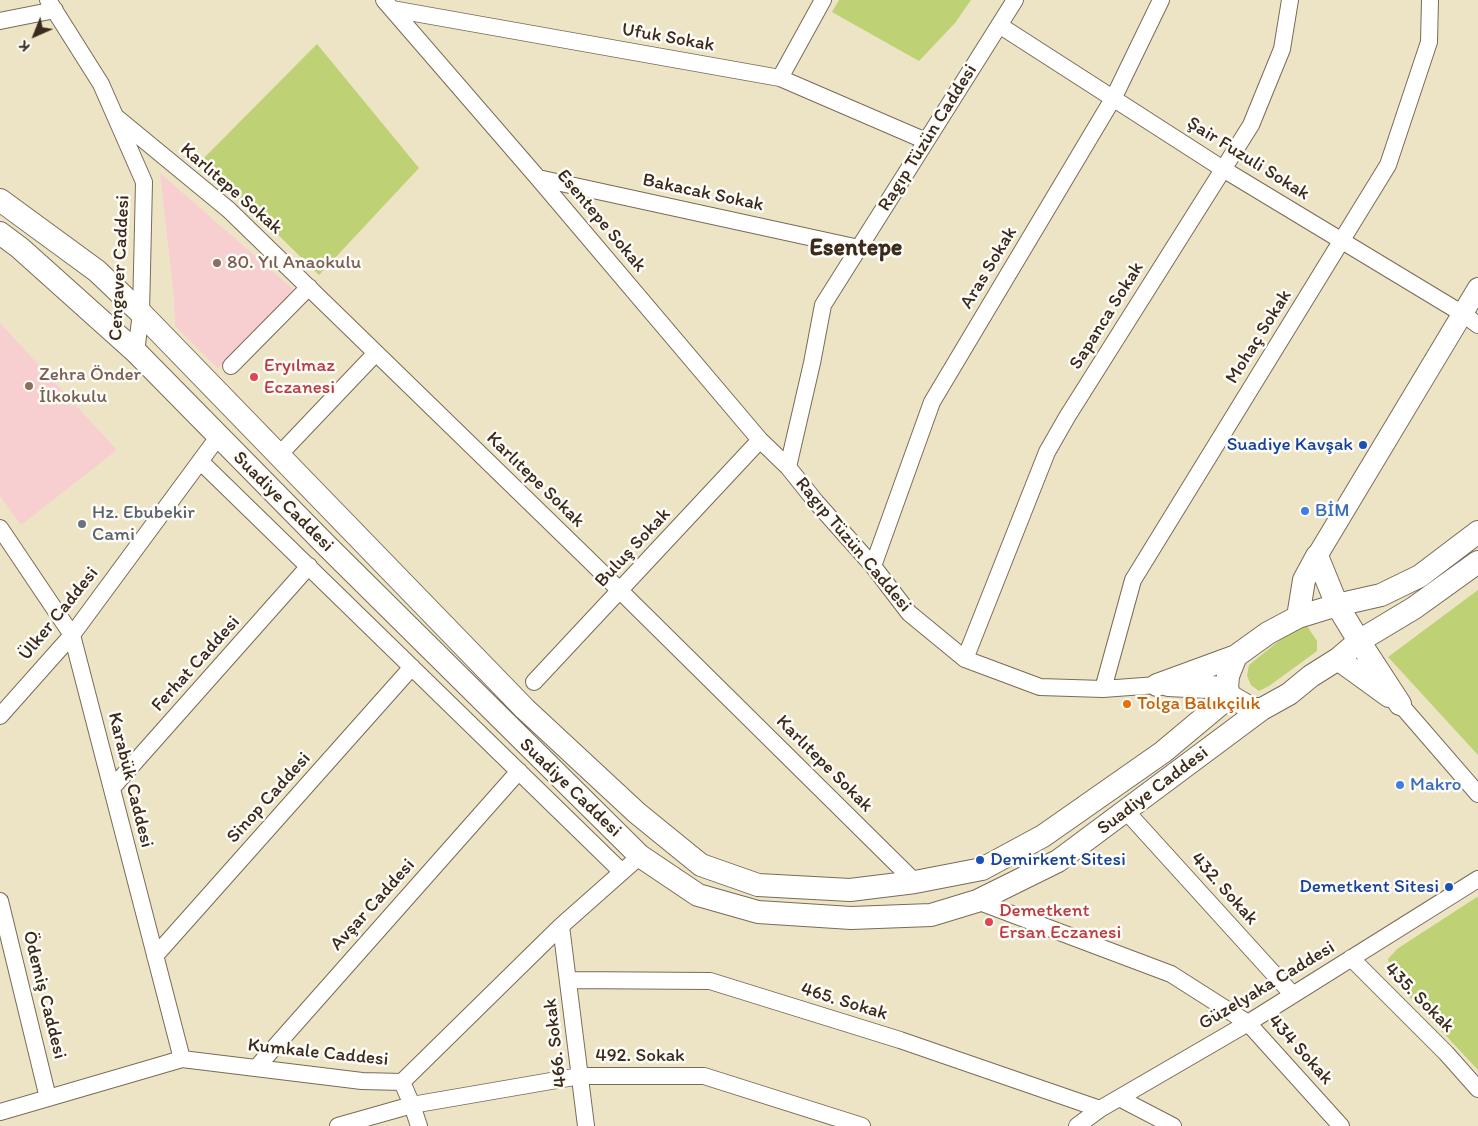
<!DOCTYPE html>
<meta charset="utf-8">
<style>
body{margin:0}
#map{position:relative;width:1478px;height:1126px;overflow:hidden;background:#ede4c5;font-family:Itim,sans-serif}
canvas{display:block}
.north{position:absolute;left:10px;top:10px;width:50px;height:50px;-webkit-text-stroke:4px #fdfcf7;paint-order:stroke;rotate:224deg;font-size:14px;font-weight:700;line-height:20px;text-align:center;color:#3b2a1e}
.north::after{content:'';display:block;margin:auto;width:18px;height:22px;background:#3b2a1e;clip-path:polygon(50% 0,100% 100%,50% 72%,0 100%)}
</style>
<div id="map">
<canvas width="1478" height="1126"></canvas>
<div class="north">K</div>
</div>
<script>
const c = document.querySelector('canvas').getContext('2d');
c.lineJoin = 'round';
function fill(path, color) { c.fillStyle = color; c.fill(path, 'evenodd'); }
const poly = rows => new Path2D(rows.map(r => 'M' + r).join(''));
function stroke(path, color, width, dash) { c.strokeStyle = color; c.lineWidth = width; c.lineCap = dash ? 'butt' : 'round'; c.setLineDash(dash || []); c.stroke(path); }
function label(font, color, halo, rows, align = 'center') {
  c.font = font + ' Itim,sans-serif'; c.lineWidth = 5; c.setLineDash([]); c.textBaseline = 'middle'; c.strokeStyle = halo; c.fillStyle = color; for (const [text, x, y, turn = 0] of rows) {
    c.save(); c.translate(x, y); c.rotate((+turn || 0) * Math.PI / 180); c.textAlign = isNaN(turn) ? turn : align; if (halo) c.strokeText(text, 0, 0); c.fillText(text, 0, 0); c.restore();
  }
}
fill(poly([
 [160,173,294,290,218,368,175,326,174,298],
 [0,323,117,450,21,525,0,496]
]), '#f7cfd0');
fill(poly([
 [839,0,971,0,955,23,919,61,832,12],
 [317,44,419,168,319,275,202,160],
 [1478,590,1478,755,1388,657],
 [1307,626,1317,641,1317,651,1269,686,1259,691,1251,685,1247,676,1249,665,1296,627],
 [1477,897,1478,898,1478,1070,1393,979,1388,959,1397,949]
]), '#bed174');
const minor = poly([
 [48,0,101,84,144,182,141,313,136,352],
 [384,0,538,178,760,440,788,467,816,502,873,566,909,613,965,659,1040,687,1103,689,1157,685],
 [392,9,780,78,926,141],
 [0,21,55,10],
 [999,25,1223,169,1463,314,1478,325],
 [780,78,823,0],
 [116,117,229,210,589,560,915,882],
 [538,178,859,248],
 [231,366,309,287],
 [278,456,376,353],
 [200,461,622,872],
 [788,467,812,363,823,305,1015,0],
 [0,528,72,635,182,1059],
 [873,566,932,402,1114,97,1161,0],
 [965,659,1047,452,1067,417,1251,125,1282,49,1290,0],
 [534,682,760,440],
 [1103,689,1133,580,1388,165,1429,42,1430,0],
 [1400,704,1478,794],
 [0,716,72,635,218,437],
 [112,788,309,566],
 [1126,811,1293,995],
 [0,901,48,1098],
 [977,901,1171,974,1248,1023,1341,1126],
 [561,926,586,1126],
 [155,956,412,667],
 [1351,958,1446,1053,1478,1089],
 [568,980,710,981,900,1040,1100,1109],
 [257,1067,519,771],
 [402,1082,412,1105,419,1126],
 [1119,1098,1173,1126],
 [0,1112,182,1059,362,1081,402,1082,561,926,640,856],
 [338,1126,412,1105,580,1076,704,1076,862,1126],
 [1077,1126,1100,1109,1248,1023,1478,879]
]);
const tertiary = poly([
 [1317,556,1478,288]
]);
const secondary = poly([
 [0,200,97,271,141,313,525,709,637,813,701,865,758,885,850,890,915,882,982,869,1043,836,1163,752,1230,696],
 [0,233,20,248,136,352,327,546,640,856,698,895,758,912,851,918,931,915,977,901,1058,861,1262,709],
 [1317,556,1337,605,1359,641,1338,659,1311,676,1289,694,1262,709,1252,709,1230,696,1227,688,1228,676,1236,656,1268,633,1298,617,1337,605,1381,595,1420,576,1478,532],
 [1298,617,1304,580,1317,556],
 [1338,659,1389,696],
 [1157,685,1236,656],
 [1168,685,1227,688],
 [1400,704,1359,641,1414,608,1478,562]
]);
stroke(minor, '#796b58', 18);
stroke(tertiary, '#796b58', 22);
stroke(secondary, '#796b58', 24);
stroke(minor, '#fff', 16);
stroke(tertiary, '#fff', 20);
stroke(secondary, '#fff', 22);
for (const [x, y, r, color] of [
 [217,263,5,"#8d6e63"],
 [254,377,5,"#e0444e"],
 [29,386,5,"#8d6e63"],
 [1363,445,5,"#1a4fb4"],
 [1305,511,5,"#3f7fe0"],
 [82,524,5,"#6b7280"],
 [1127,704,5,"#e8710a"],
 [1400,785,5,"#3f7fe0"],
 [980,860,5,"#1a4fb4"],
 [1449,887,5,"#1a4fb4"],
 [989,922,5,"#e0444e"]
]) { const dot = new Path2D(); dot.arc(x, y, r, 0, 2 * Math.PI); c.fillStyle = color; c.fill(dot); stroke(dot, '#fdfcf7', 2); }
label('19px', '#3b2a1e', '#fdfcf7', [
 ["Ufuk Sokak",668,38,10],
 ["Ragıp Tüzün Caddesi",928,138,-58],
 ["Şair Fuzuli Sokak",1248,159,32],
 ["Karlıtepe Sokak",231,189,41],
 ["Bakacak Sokak",703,193,12],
 ["Esentepe Sokak",601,221,50],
 ["Cengaver Caddesi",120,268,-87],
 ["Aras Sokak",989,268,-59],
 ["Sapanca Sokak",1107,316,-58],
 ["Mohaç Sokak",1259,337,-58],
 ["Karlıtepe Sokak",535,480,44],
 ["Suadiye Caddesi",283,502,45],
 ["Ragıp Tüzün Caddesi",853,545,50],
 ["Buluş Sokak",633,548,-47],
 ["Ülker Caddesi",59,614,-51],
 ["Ferhat Caddesi",196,664,-48],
 ["Karlıtepe Sokak",824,764,45],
 ["Karabük Caddesi",130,780,76],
 ["Suadiye Caddesi",570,788,44],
 ["Suadiye Caddesi",1153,791,-37],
 ["Sinop Caddesi",269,798,-48],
 ["432. Sokak",1224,889,48],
 ["Avşar Caddesi",373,905,-48],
 ["Güzelyaka Caddesi",1267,986,-31],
 ["Ödemiş Caddesi",44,995,76],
 ["435. Sokak",1419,998,45],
 ["465. Sokak",844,1002,17],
 ["466. Sokak",556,1043,-97],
 ["434 Sokak",1300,1050,48],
 ["Kumkale Caddesi",318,1053,6],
 ["492. Sokak",640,1056]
]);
label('19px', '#785e54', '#fdfcf7', [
 ["80. Yıl Anaokulu",227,263],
 ["Zehra Önder",39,375],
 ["İlkokulu",39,397]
], 'left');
label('19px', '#be3a42', '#fdfcf7', [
 ["Eryılmaz",264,366],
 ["Eczanesi",264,388],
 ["Demetkent",999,911],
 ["Ersan Eczanesi",999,933]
], 'left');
label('19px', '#164399', '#fdfcf7', [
 ["Suadiye Kavşak",1353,445],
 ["Demirkent Sitesi",990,860,"left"],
 ["Demetkent Sitesi",1439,887]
], 'right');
label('19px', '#366cbe', '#fdfcf7', [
 ["BİM",1315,511],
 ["Makro",1410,785]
], 'left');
label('19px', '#5b616d', '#fdfcf7', [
 ["Hz. Ebubekir",92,513],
 ["Cami",92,535]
], 'left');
label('19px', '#c56008', '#fdfcf7', [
 ["Tolga Balıkçilık",1137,704]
], 'left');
label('bold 24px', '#3b2a1e', '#fdfcf7', [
 ["Esentepe",856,249]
]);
</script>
